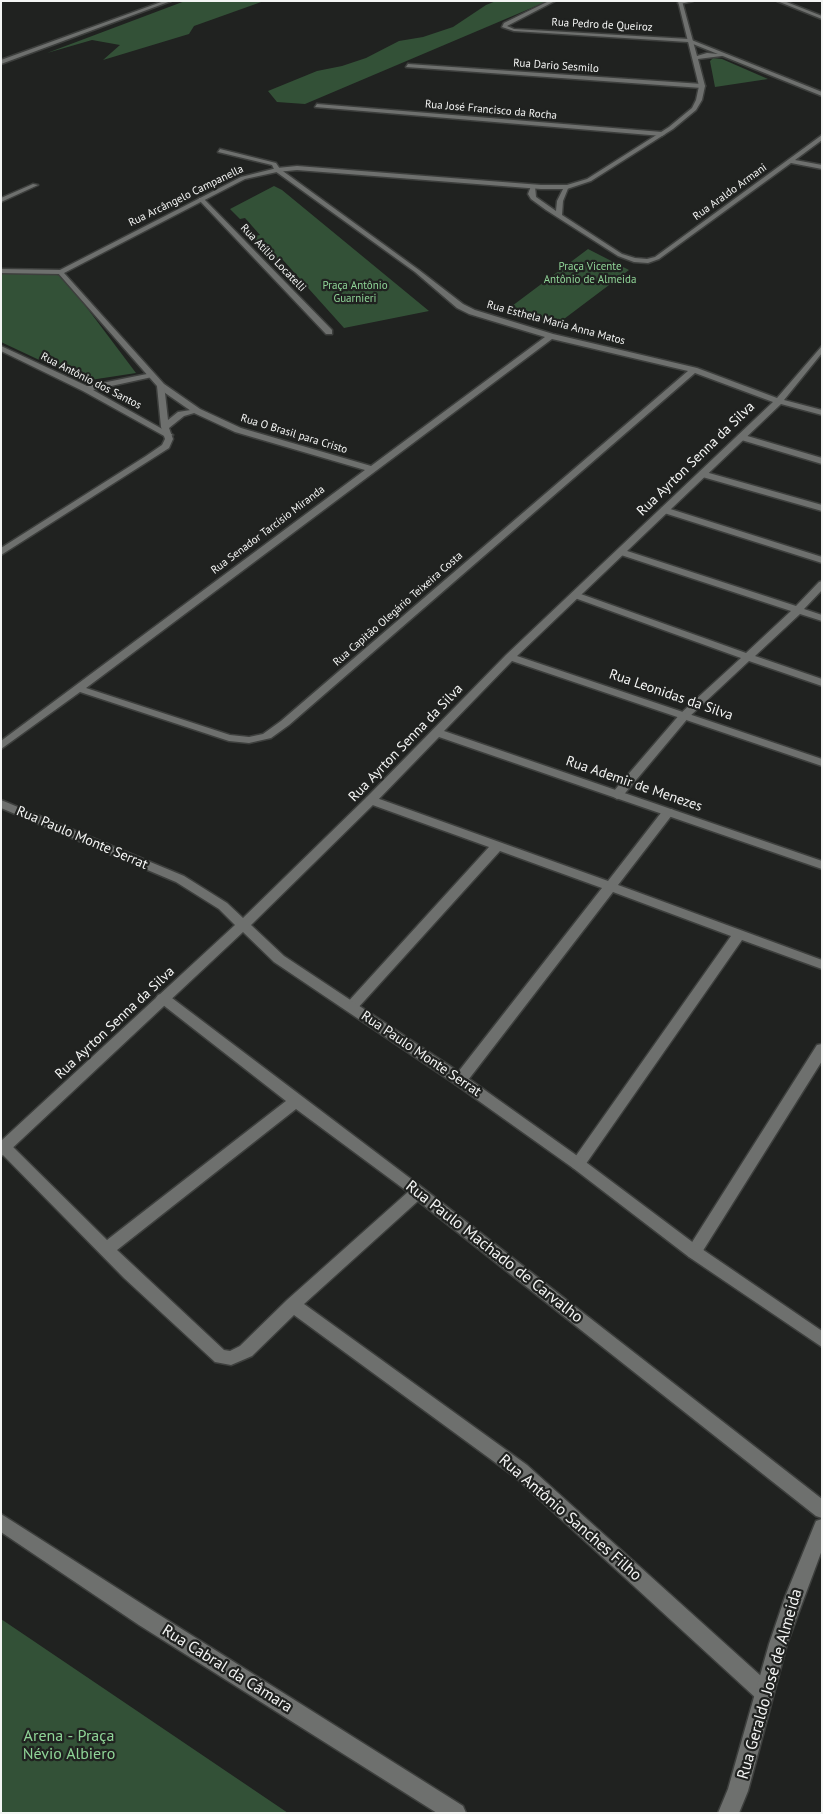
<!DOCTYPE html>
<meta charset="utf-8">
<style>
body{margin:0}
#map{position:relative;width:823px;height:1814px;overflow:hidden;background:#202220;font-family:"PT Sans",sans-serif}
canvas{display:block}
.frame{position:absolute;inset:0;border:2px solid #f4f5f4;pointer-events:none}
</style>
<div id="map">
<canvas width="823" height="1814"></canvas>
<div class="frame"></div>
</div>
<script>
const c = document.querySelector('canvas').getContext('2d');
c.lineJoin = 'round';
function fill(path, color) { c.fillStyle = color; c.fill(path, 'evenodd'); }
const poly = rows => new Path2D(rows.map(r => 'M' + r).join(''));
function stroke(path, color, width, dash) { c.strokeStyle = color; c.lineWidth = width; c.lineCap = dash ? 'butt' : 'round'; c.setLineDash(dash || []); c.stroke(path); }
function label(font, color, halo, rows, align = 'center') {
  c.font = font + ' "PT Sans",sans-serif'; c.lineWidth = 4.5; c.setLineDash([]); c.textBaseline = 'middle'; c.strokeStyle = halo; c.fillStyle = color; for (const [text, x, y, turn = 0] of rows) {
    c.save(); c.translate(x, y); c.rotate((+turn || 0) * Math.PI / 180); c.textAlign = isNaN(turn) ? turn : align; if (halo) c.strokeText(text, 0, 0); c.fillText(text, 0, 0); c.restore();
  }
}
fill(poly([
 [185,1,264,1,194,26,189,34,103,60,120,45,92,40,47,53],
 [496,1,548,1,305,104,277,102,268,91,317,71,342,66,366,58,399,41,423,37,453,27,486,5],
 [713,58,722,59,768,79,715,87,710,61],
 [274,186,282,190,429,311,344,328,283,260,278,261,251,237,260,235,245,218,240,219,230,209],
 [588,249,629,270,556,325,508,309],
 [60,272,136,373,84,381,1,342,1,273],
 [1,1619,288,1813,1,1813]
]), '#335137');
const service = poly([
 [738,435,744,435,822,458,822,464,738,439,738,435],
 [702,471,822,505,822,511,699,476,699,472,702,471],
 [664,507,822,557,822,563,661,512,661,508,664,507],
 [621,549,796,606,819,582,822,581,822,590,804,609,822,615,822,621,800,614,755,656,822,679,822,686,749,661,689,717,621,798,617,799,611,795,613,792,681,713,741,658,572,597,572,593,578,593,746,653,791,611,618,554,616,552,621,549],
 [371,796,608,881,664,809,672,809,674,812,672,815,618,885,822,960,822,969,742,940,583,1168,578,1170,573,1168,571,1164,573,1160,731,936,613,892,465,1084,460,1085,455,1084,453,1080,455,1076,602,888,500,851,356,1010,346,1010,344,1007,346,1004,489,847,367,803,365,800,367,797,371,796],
 [163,993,168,995,423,1188,822,1499,822,1518,816,1516,418,1201,304,1304,527,1465,771,1685,774,1692,771,1699,764,1702,757,1699,515,1477,294,1315,252,1356,231,1365,215,1362,124,1278,1,1153,1,1142,9,1143,107,1240,286,1101,158,1001,156,998,158,995,163,993],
 [296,1109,408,1192,287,1300,240,1346,230,1351,224,1350,117,1250,296,1109],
 [822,1044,822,1061,699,1257,694,1258,689,1257,686,1252,689,1247,817,1045,822,1044]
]);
const minor = poly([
 [549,1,555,1,507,26,514,29,689,39,822,92,822,96,688,42,514,31,502,27,504,23,549,1],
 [693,1,680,4,678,3,682,1,693,1],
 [777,1,784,1,822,16,822,19,777,1],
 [408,64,702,84,705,86,702,88,406,67,408,64],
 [317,104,662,132,665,134,662,136,315,107,317,104],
 [822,135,822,140,795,160,822,165,822,169,791,163,659,259,648,263,634,262,618,256,546,210,531,199,528,194,531,186,535,186,536,197,556,211,557,201,564,187,569,186,563,201,562,215,622,254,635,258,647,259,655,257,822,135],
 [220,149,276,163,280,169,419,270,463,304,475,310,553,334,697,368,777,398,822,346,822,353,784,400,822,410,822,415,781,404,517,656,822,759,822,766,512,661,444,731,822,861,822,869,439,737,375,803,251,925,284,956,465,1076,583,1160,699,1247,822,1331,822,1347,689,1257,573,1168,455,1084,274,962,243,932,6,1154,1,1156,1,1141,235,925,219,909,176,882,1,808,1,800,184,876,227,903,243,918,367,797,506,655,773,402,695,373,289,725,271,738,249,743,229,741,80,692,1,749,1,741,365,470,235,432,194,413,158,388,158,384,164,384,200,409,241,428,371,466,545,337,469,314,457,308,415,272,275,171,272,165,218,152,220,149],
 [552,339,688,371,281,721,263,734,249,737,230,735,86,688,552,339],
 [33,184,38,185,1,202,1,198,33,184],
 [199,198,203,198,332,330,332,334,326,334,199,200,199,198],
 [1,269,60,270,64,272,60,274,1,273,1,269],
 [1,346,87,386,152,373,152,377,93,390,173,435,166,437,83,391,1,351,1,346],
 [822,1519,822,1550,787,1644,748,1791,739,1813,718,1813,728,1789,769,1644,785,1597,816,1521,822,1519]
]);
const tertiary = poly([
 [164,1,171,1,1,64,1,60,164,1],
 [678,1,682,1,697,56,707,53,729,55,698,59,705,86,702,100,696,110,673,129,591,181,567,189,541,189,297,170,277,172,245,179,64,273,164,384,168,420,178,412,197,409,201,411,184,416,169,428,173,439,169,448,1,555,1,548,146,456,162,445,165,439,161,427,157,386,58,273,58,271,241,177,277,168,297,166,541,185,567,185,587,179,669,127,692,108,696,100,699,86,678,1],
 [1,1514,153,1611,463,1806,466,1813,437,1813,139,1625,1,1532,1,1514]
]);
stroke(service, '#3d3f3d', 3);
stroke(minor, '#3d3f3d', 3);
stroke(tertiary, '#3d3f3d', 3);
fill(service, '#6e706e');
fill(minor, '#6e706e');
fill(tertiary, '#6e706e');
label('11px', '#f4f5f4', '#202220', [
 ["Rua Pedro de Queiroz",602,25,3],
 ["Rua Dario Sesmilo",556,66,4],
 ["Rua José Francisco da Rocha",491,110,5],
 ["Rua Araldo Armani",730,192,-36],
 ["Rua Arcângelo Campanella",186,196,-26],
 ["Rua Atílio Locatelli",273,258,46],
 ["Rua Esthela Maria Anna Matos",556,323,15],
 ["Rua Antônio dos Santos",91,381,27],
 ["Rua O Brasil para Cristo",294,434,17],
 ["Rua Senador Tarcísio Miranda",268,530,-37],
 ["Rua Capitão Olegário Teixeira Costa",398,609,-41]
]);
label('11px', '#8fd497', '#202220', [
 ["Praça Vicente",590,267],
 ["Antônio de Almeida",590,280],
 ["Praça Antônio",355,286],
 ["Guarnieri",355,299]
]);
label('14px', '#f4f5f4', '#202220', [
 ["Rua Ayrton Senna da Silva",696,459,-44],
 ["Rua Leonidas da Silva",671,695,19],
 ["Rua Ayrton Senna da Silva",406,743,-46],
 ["Rua Ademir de Menezes",634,784,19],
 ["Rua Paulo Monte Serrat",82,838,23],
 ["Rua Ayrton Senna da Silva",115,1023,-43],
 ["Rua Paulo Monte Serrat",421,1054,34]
]);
label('16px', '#f4f5f4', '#202220', [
 ["Rua Paulo Machado de Carvalho",494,1252,38],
 ["Rua Antônio Sanches Filho",570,1518,41],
 ["Rua Cabral da Câmara",227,1669,32],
 ["Rua Geraldo José de Almeida",770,1684,-74]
]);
label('16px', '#8fd497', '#202220', [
 ["Arena - Praça",69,1736],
 ["Névio Albiero",69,1754]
]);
</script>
